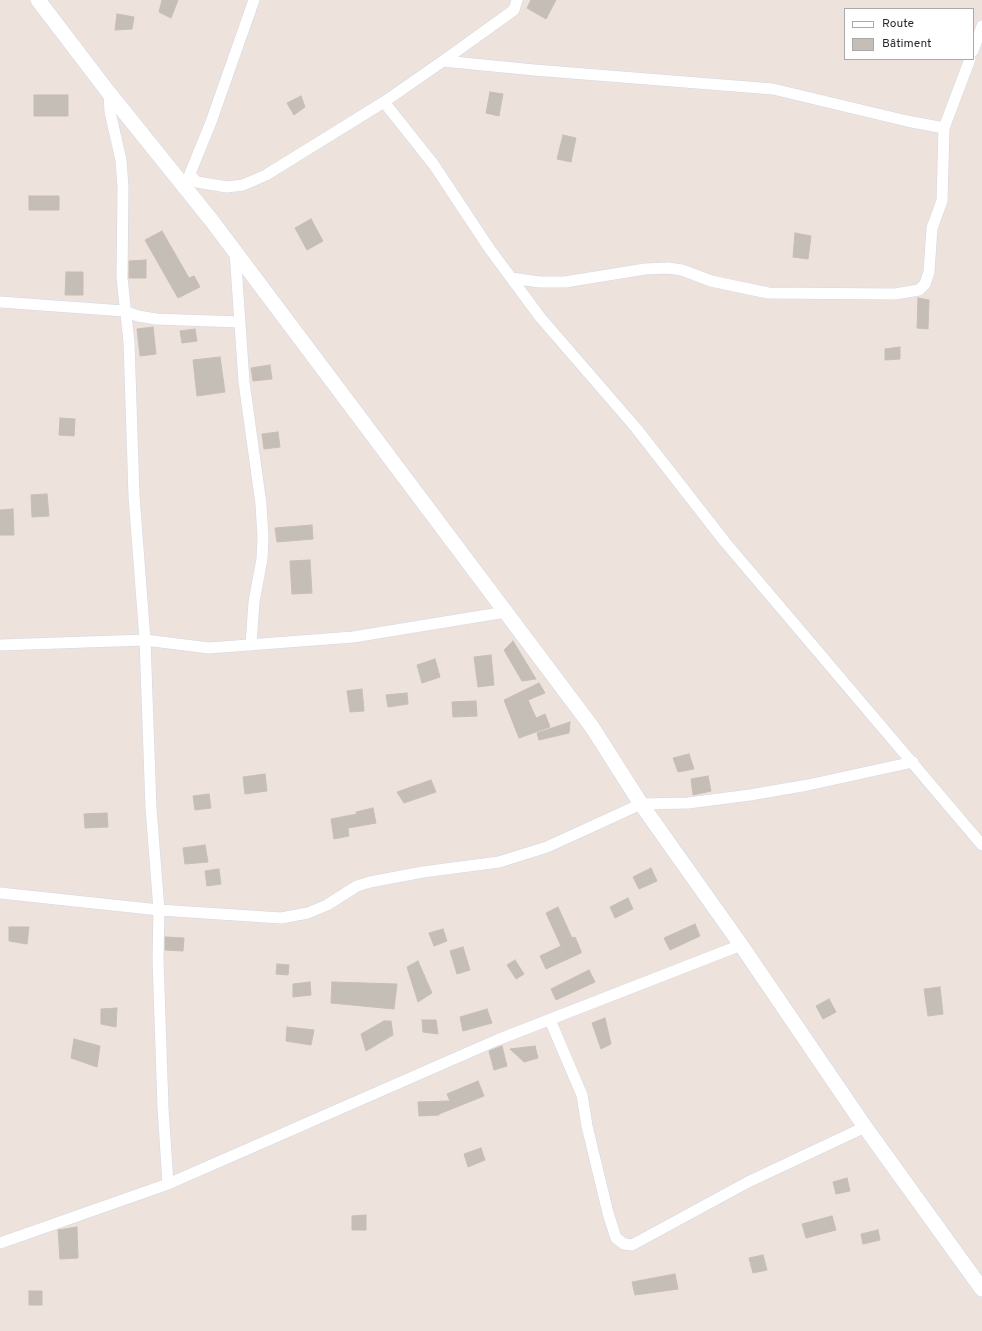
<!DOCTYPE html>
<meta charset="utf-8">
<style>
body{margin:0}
#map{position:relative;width:982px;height:1331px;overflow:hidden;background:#ede2dc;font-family:Overpass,sans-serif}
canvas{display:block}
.legend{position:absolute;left:844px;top:8px;width:130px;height:52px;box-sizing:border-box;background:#fff;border:1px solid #aaa;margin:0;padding:5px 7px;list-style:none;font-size:12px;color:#2a2a2a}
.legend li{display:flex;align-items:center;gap:8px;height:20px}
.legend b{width:20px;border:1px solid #aaa}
</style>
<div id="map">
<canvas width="982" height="1331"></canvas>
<ul class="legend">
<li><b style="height:5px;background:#fff"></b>Route</li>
<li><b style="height:11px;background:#c4beb7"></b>Bâtiment</li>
</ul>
</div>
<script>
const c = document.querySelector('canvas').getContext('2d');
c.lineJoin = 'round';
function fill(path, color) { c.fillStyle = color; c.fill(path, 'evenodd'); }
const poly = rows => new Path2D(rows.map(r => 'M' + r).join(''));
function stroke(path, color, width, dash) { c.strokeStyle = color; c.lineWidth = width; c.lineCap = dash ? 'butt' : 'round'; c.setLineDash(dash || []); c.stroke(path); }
const building = poly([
 [162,0,178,0,171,18,159,12,162,0],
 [531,0,556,0,546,19,527,8,531,0],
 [117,14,134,17,132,29,115,30,117,14],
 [490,92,503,94,499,116,486,113,490,92],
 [34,95,68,95,68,116,34,116,34,95],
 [301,96,305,107,294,115,287,103,301,96],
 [563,135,576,138,571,162,557,159,563,135],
 [29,196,59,196,59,210,29,210,29,196],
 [311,219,323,241,307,250,295,228,311,219],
 [162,231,189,278,194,276,200,287,178,298,145,240,162,231],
 [795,233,811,236,808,259,793,257,795,233],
 [146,260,146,278,129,278,129,261,146,260],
 [66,272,83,272,83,295,65,295,66,272],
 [918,298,929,300,928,329,917,328,918,298],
 [153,327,156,354,140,356,137,329,153,327],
 [195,329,197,341,182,343,180,331,195,329],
 [900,347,900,359,885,360,885,349,900,347],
 [220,357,225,392,197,396,193,360,220,357],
 [270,365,272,379,253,381,251,368,270,365],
 [60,418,75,419,74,436,59,435,60,418],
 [278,432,280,447,264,449,262,434,278,432],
 [47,494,49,516,32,517,31,495,47,494],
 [13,509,14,535,0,535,0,510,13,509],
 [312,525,313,539,277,542,275,528,312,525],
 [310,560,312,593,292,594,290,561,310,560],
 [513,641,536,679,522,681,504,650,513,641],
 [491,655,494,685,478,687,474,657,491,655],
 [435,659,440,677,422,683,417,665,435,659],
 [539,683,545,693,528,700,536,718,545,714,550,727,519,738,504,700,539,683],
 [362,689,364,711,350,712,347,691,362,689],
 [407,693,408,704,388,707,386,695,407,693],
 [476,701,477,716,453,717,452,702,476,701],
 [570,722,569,733,539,740,537,733,570,722],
 [689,754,694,769,678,772,673,758,689,754],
 [265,774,267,791,245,794,243,777,265,774],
 [708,776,711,791,693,795,691,779,708,776],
 [431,780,436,792,404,803,397,792,431,780],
 [209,794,211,808,195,810,193,796,209,794],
 [373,808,376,823,348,828,349,836,334,839,331,819,357,814,356,812,373,808],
 [107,813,108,827,85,828,84,814,107,813],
 [205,845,208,862,185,864,183,848,205,845],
 [651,868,657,881,639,889,633,877,651,868],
 [219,869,221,884,207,886,205,871,219,869],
 [628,898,633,909,615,918,610,907,628,898],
 [558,907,572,938,575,937,581,951,581,953,546,969,540,956,561,946,546,913,558,907],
 [695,924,700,936,670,950,664,938,695,924],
 [9,927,29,927,27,944,9,941,9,927],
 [443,929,447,941,434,946,429,933,443,929],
 [165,937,184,938,183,951,165,950,165,937],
 [463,947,470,970,457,974,450,951,463,947],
 [515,960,524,974,516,979,507,965,515,960],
 [418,961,432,993,418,1002,407,967,418,961],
 [277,964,289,965,288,975,276,974,277,964],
 [589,970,595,982,556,1000,551,989,589,970],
 [310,982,311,995,293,997,293,984,310,982],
 [332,982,397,984,394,1009,331,1003,332,982],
 [940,987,943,1014,928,1016,924,989,940,987],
 [829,999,836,1012,823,1019,816,1006,829,999],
 [117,1008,116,1027,101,1024,101,1009,117,1008],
 [487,1009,492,1023,463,1031,460,1017,487,1009],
 [605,1018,611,1044,601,1049,592,1023,605,1018],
 [422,1020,436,1020,438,1034,423,1032,422,1020],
 [384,1021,391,1021,393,1035,366,1051,361,1034,384,1021],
 [287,1027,314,1030,311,1045,286,1041,287,1027],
 [74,1039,100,1046,97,1067,71,1058,74,1039],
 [502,1046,507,1066,494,1070,489,1051,502,1046],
 [535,1046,538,1058,524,1062,510,1049,535,1046],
 [478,1081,484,1096,439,1114,439,1115,419,1116,418,1102,450,1101,447,1094,478,1081],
 [481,1148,485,1160,468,1167,464,1154,481,1148],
 [847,1178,850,1191,836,1194,833,1182,847,1178],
 [366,1215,366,1230,352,1230,352,1216,366,1215],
 [832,1216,836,1230,806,1238,802,1224,832,1216],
 [77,1227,78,1258,60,1259,58,1230,77,1227],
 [878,1230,880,1240,863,1244,861,1234,878,1230],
 [763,1255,767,1270,753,1273,749,1258,763,1255],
 [675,1274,678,1289,635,1295,632,1282,675,1274],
 [29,1291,42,1291,42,1305,29,1305,29,1291]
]);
fill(building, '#c4beb7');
stroke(building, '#c8beb5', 1);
const street = poly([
 [973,51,982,26],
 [443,61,534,70,773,89,907,121,944,128],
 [109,93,110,112,121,160,123,187,122,278,129,342,134,496,145,640,151,808,159,910,158,960,163,1108,168,1184],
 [384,102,434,165,489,248,540,317,636,428,725,542,982,845],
 [191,176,197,182,227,187,243,185,266,175,384,102,443,61,514,10,517,0],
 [187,181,211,122,254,0],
 [235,251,244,382,261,504,263,538,262,559,254,602,251,645],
 [511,278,540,282,565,282,645,269,668,268,682,270,711,281,768,293,895,294,919,290,925,284,929,272,932,228,942,201,944,128,970,59],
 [0,302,124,311,138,316,156,319,239,322],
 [0,645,145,640,209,648,353,637,506,612],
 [0,893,159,910,281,918,308,913,327,905,357,886,370,882,423,872,499,862,547,847,641,804,688,803,750,795,808,785,913,762],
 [550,1020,582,1095,587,1126,608,1213,616,1238,624,1244,632,1245,748,1182,865,1127],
 [0,1243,168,1184,497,1040,741,945]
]);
const secondary = poly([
 [38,0,109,93,212,221,592,727,641,804,741,945,865,1127,982,1289]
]);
stroke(street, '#d1d8e4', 12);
stroke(secondary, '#d1d8e4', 16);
stroke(street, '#fff', 11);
stroke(secondary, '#fff', 15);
</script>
